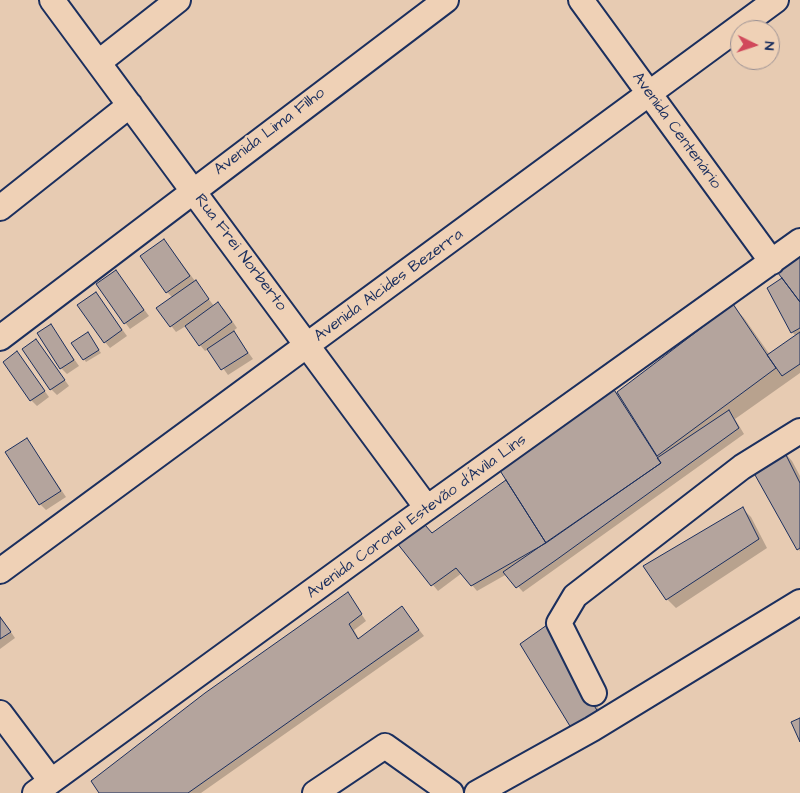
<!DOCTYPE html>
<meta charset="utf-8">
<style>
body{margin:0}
#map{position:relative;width:800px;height:793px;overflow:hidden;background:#e7cbb2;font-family:"Architects Daughter",sans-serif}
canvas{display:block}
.north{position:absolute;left:730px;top:20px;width:50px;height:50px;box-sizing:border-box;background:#efd1b6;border:1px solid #9a9093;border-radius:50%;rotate:94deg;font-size:14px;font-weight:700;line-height:20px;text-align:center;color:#1b2f5e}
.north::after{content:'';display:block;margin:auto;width:18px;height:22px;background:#d1495b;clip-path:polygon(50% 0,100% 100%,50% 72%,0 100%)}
</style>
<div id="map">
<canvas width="800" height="793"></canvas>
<div class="north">N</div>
</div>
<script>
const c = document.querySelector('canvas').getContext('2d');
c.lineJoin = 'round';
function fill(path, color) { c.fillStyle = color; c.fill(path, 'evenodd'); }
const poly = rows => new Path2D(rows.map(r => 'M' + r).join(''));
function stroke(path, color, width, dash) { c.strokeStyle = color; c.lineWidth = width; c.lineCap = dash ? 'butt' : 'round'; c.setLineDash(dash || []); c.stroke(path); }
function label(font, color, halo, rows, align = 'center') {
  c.font = font + ' "Architects Daughter",sans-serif'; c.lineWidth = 5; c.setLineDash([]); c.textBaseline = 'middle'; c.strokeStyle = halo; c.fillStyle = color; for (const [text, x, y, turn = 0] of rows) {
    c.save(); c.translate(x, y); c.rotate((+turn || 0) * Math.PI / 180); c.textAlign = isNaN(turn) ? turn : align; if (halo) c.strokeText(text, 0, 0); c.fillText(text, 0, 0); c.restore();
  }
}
fill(poly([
 [164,240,214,306,218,304,224,309,237,328,233,331,253,359,228,375,209,349,205,351,200,345,186,326,176,332,158,309,173,298,167,292],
 [800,255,800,373,735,419,744,434,523,592,507,574,477,591,462,573,438,591,394,538,432,534,508,480,611,386,617,393,733,306,744,318,770,355,796,336,792,332,783,278],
 [116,272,149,316,130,329,97,285],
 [96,294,127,336,110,348,105,342],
 [51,326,79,366,67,374,61,368],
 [90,336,101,353,86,362,73,343],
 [36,340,69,386,57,395,51,389],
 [17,353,49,397,37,406,31,400],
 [27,439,66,497,46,510,40,504],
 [784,452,792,461,800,476,800,551,798,549],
 [742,508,751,517,767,548,676,608,667,599],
 [348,594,366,621,354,630,359,639,402,608,424,636,201,793,100,793],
 [0,616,15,638,0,649],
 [555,636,610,728,586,744]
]), '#0003');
const building = poly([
 [164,239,190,276,166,293,140,256,164,239],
 [800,254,800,302,775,269,800,254],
 [116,270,144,310,124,324,96,284,116,270],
 [782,278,800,302,800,328,791,333,767,288,782,278],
 [196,280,209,299,170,327,156,308,196,280],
 [96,292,122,330,104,343,77,305,96,292],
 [218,302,232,322,199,346,185,326,218,302],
 [733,304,776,368,657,456,617,392,733,304],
 [51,324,74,360,60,369,37,333,51,324],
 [234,331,248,353,221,370,207,349,234,331],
 [88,332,99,350,83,360,71,343,88,332],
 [800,332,800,364,782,376,767,355,800,332],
 [36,339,65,380,50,390,22,349,36,339],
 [17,351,45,391,30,401,3,362,17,351],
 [611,385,661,463,546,543,499,469,611,385],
 [729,410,739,428,556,560,516,588,503,572,661,463,657,458,729,410],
 [27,438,61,491,39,505,5,452,27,438],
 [784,451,800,483,800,548,797,550,750,466,784,451],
 [506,480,546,543,471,586,456,568,431,586,393,538,419,518,432,533,506,480],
 [743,507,759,539,666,600,643,566,743,507],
 [348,592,362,614,349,624,358,639,402,606,419,630,188,793,99,793,91,781,205,693,348,592],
 [0,617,11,632,0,639,0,617],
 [547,625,602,719,576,736,520,644,547,625],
 [800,718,800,742,791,722,800,718]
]);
fill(building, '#b4a49d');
stroke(building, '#1b2f5e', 1);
const minor = poly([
 [52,0,427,508],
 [581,0,772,262],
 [99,62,178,0],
 [0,208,130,105],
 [0,338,446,0],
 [0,571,776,0],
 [594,693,559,623,575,596,742,467,800,431],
 [0,713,51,781],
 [35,793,399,528,800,241],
 [315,793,385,746,451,793],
 [477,793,592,729,800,602]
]);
stroke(minor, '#1b2f5e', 28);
stroke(minor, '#efd1b6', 24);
label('16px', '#1b2f5e', '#efd1b6', [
 ["Avenida Centenário",676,131,54],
 ["Avenida Lima Filho",270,132,-37],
 ["Rua Frei Norberto",240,253,53],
 ["Avenida Alcides Bezerra",389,286,-36],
 ["Avenida Coronel Estevão d'Ávila Lins",417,517,-36]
]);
</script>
